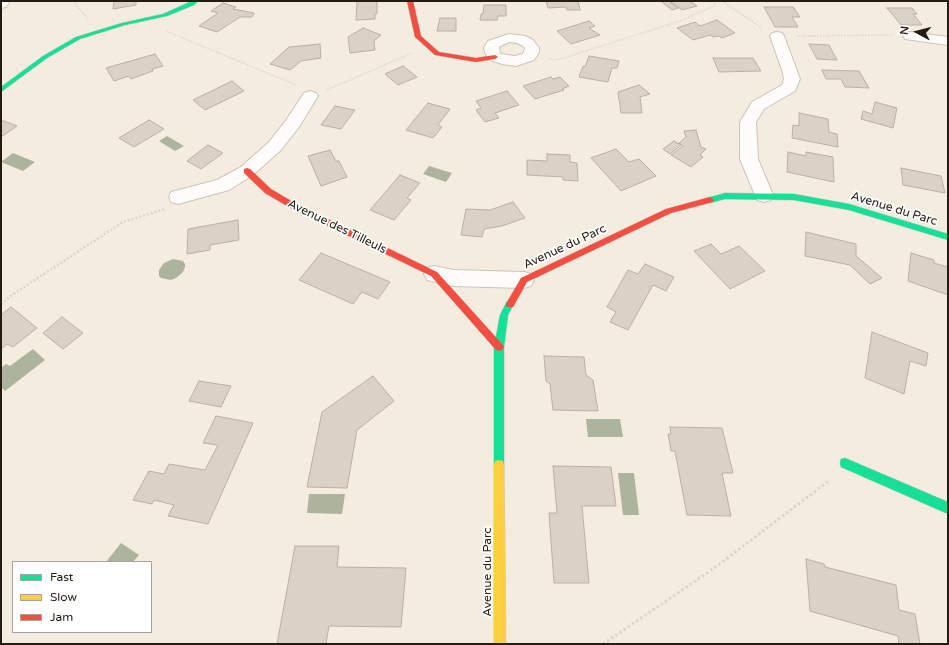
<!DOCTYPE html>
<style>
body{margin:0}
#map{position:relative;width:949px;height:645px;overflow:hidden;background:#f4ecde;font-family:"Varela Round",sans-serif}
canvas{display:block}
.frame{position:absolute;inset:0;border:2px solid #231c10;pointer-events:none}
.legend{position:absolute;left:12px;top:561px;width:140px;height:72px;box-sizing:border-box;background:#fefefe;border:1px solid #a6a49f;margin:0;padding:5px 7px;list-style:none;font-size:12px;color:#231c10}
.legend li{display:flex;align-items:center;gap:8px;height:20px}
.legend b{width:20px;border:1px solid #a6a49f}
.north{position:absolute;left:897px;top:12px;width:40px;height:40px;-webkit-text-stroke:3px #fefefe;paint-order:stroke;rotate:277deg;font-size:11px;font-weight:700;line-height:16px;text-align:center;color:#231c10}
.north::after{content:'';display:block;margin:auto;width:14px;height:18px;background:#231c10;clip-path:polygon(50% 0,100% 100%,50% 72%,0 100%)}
</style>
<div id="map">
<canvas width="949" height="645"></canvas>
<div class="frame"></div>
<ul class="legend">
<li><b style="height:5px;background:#16e098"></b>Fast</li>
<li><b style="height:5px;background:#ffcf43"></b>Slow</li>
<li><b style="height:5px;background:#f24e42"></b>Jam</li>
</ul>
<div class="north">N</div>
</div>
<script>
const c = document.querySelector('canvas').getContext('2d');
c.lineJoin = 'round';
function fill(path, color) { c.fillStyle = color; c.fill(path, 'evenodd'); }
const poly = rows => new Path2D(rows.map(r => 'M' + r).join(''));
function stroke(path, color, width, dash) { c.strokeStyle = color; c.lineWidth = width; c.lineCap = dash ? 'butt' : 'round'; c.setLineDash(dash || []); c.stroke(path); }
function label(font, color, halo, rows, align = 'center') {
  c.font = font + ' "Varela Round",sans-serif'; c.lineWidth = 3.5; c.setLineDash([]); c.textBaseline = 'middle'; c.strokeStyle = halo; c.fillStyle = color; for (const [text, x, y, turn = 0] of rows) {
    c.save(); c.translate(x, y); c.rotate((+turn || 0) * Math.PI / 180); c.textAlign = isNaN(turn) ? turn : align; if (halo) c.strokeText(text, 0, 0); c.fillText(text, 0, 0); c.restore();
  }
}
fill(poly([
 [167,136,184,146,175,151,159,141],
 [13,153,35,162,23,171,1,162],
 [429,166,452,173,446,182,423,174],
 [173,259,183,261,185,264,185,267,183,272,176,278,171,280,161,278,159,276,159,270,164,263],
 [33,349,45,360,5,391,1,387,1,368,6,364,10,366],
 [586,419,620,419,623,437,588,437],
 [618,473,634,473,639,515,623,515],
 [309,494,345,494,342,514,307,513],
 [121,543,139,555,133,562,106,562]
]), '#adb49d');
const building = poly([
 [114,1,136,1,136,5,113,9,114,1],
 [357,1,377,1,377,14,375,14,375,19,356,20,357,1],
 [546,1,578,1,580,10,567,10,566,7,548,8,546,1],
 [661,1,669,1,678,8,672,10,661,1],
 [669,1,690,1,697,6,682,10,669,1],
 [223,3,236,7,233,9,254,13,252,17,240,17,217,32,199,26,218,13,211,11,223,3],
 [484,5,506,5,506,16,498,16,497,20,480,20,481,14,483,14,484,5],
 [764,7,793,7,800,17,792,17,798,27,775,27,764,7],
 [887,8,912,8,917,14,913,14,922,25,901,25,887,8],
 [440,18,456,18,456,31,437,31,440,18],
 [717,20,735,33,722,38,719,36,713,37,710,35,693,40,677,28,695,22,700,26,717,20],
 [589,21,595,26,589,28,600,35,571,44,557,31,589,21],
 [363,28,381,35,374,41,375,50,350,53,348,37,363,28],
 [320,44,321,58,301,61,290,70,270,64,289,47,320,44],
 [809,44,829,45,837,60,817,59,809,44],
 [155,54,163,66,152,69,153,71,131,79,129,76,114,81,106,68,155,54],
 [589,56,619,61,617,68,612,68,608,82,579,77,583,66,585,67,589,56],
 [713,58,753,58,761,71,719,72,713,58],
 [403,66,417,77,398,85,385,74,403,66],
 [822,70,859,71,869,88,845,87,841,79,826,79,822,70],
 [551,77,553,79,560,77,569,86,562,89,564,90,535,99,523,86,551,77],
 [232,81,244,91,205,110,193,100,232,81],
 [639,85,650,94,640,97,642,113,621,113,618,92,639,85],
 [507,91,519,105,495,113,499,118,485,122,476,110,481,108,476,101,507,91],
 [875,102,897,108,893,128,861,119,863,111,872,114,875,102],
 [428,103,450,109,438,125,442,127,433,138,406,130,428,103],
 [335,106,355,110,341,129,321,125,335,106],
 [799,113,828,119,829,132,837,134,838,147,792,138,793,125,799,126,799,113],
 [1,120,17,126,1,137,1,120],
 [149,120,164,129,134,147,119,138,149,120],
 [696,130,701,147,706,149,700,155,703,157,691,167,671,155,683,146,679,143,686,137,684,131,696,130],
 [674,141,681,145,670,154,663,149,674,141],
 [208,145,223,153,201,169,187,161,208,145],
 [616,149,629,162,639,159,656,176,621,191,591,158,616,149],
 [330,150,336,161,339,161,347,177,321,186,308,156,330,150],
 [788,152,806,156,806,152,833,157,834,182,787,172,788,152],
 [547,154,570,155,570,162,577,163,578,181,563,180,563,177,527,175,527,160,547,161,547,154],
 [901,168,941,176,945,193,903,185,901,168],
 [400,175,420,183,407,198,411,200,394,220,370,210,400,175],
 [513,202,525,218,502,226,484,229,482,237,461,235,466,209,490,210,513,202],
 [238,220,239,240,210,245,210,250,187,254,188,229,238,220],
 [806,232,856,244,856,256,882,278,870,284,850,265,805,256,806,232],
 [711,244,721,254,739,246,765,271,730,289,694,251,711,244],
 [321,253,390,282,378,299,362,292,353,304,299,280,321,253],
 [911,253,934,260,934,263,948,267,948,295,908,281,911,253],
 [645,264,674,277,666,291,653,285,628,330,610,322,616,312,607,307,628,270,638,274,645,264],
 [11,307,37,328,13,347,7,344,1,349,1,315,11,307],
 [62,317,83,333,63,349,43,333,62,317],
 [872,332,928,353,926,366,910,361,904,394,865,378,872,332],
 [544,356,584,357,586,375,593,380,598,411,553,410,550,384,546,381,544,356],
 [373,376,394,401,357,430,347,488,307,487,322,412,373,376],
 [199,381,231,386,221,407,189,401,199,381],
 [216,416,253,423,208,524,168,516,174,505,154,500,152,504,133,500,149,471,164,474,169,464,205,470,218,445,203,443,216,416],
 [670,427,722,428,733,473,722,473,731,516,687,515,675,451,671,451,668,434,671,434,670,427],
 [553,466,611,467,616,506,582,506,589,583,554,583,549,513,557,513,553,466],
 [295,546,339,546,337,567,406,568,401,627,329,626,326,644,277,644,295,546],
 [806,559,824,564,825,567,896,585,899,610,915,614,920,644,899,644,898,636,810,611,806,559]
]);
fill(building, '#dbd1c6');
stroke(building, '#b9b0a5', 1);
const street = poly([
 [1,1,10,1,6,7,1,8,1,1],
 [777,32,782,33,784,36,800,79,795,91,764,109,756,122,758,159,773,195,771,200,764,202,757,200,755,195,740,159,740,122,752,102,782,85,784,79,782,70,770,36,772,33,777,32],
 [910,32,948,37,948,45,905,39,903,36,905,33,910,32],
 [509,34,525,36,533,40,539,48,539,52,534,60,516,66,502,64,490,60,485,53,484,48,488,41,509,34],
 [509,42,517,43,523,46,525,48,523,54,515,56,500,54,499,47,509,42],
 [310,91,316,93,318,96,299,127,281,150,253,175,229,190,178,204,171,202,169,197,171,192,217,180,241,167,269,142,287,119,304,93,310,91],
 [434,266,453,270,524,272,531,274,534,280,531,286,524,288,453,286,427,280,424,274,427,268,434,266]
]);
const fast = poly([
 [192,1,198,1,194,5,167,16,125,25,80,39,47,58,1,92,1,87,43,56,76,37,122,23,163,14,192,1],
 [725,193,794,194,849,204,948,234,948,240,849,210,794,200,725,199,710,203,706,200,707,198,725,193],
 [510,300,513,301,514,304,508,315,504,347,504,465,503,469,499,470,495,469,494,465,494,347,500,315,507,301,510,300],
 [845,458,948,502,948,514,841,467,840,463,841,459,845,458]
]);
const slow = poly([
 [499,460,503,461,504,465,506,644,494,644,494,465,495,461,499,460]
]);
const jam = poly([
 [407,1,413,1,421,36,439,52,476,58,495,55,498,57,495,59,476,62,435,55,415,37,407,1],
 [247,168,250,169,271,189,293,202,437,272,502,344,504,347,502,350,499,351,496,350,431,276,287,206,265,193,244,173,244,169,247,168],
 [710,197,714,200,713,202,671,213,527,282,513,307,507,307,506,304,521,278,666,209,710,197]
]);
stroke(street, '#cbc4b8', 2);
stroke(fast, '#cbc4b8', 1);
stroke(slow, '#cbc4b8', 1);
stroke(jam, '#cbc4b8', 1);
stroke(poly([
 [73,1,88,19],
 [722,1,762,28],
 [166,31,296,85],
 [796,36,893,35],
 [548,58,553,60,564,58,680,21,714,6,716,1],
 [327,90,412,53]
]), '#d9d6d1', 1.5, [1.5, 1.5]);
stroke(poly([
 [1,304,15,293,123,222,165,209]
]), '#d9d6d1', 2.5, [2, 2]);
stroke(poly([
 [603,644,713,569,830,480]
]), '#d9d6d1', 3, [2.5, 2.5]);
fill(street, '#fdfcfa');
fill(fast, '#16e098');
fill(slow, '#ffcf43');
fill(jam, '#f24e42');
label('12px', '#231c10', '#fefefe', [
 ["Avenue du Parc",894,209,17],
 ["Avenue des Tilleuls",337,227,26],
 ["Avenue du Parc",565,247,-25],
 ["Avenue du Parc",488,572,-90]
]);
</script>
